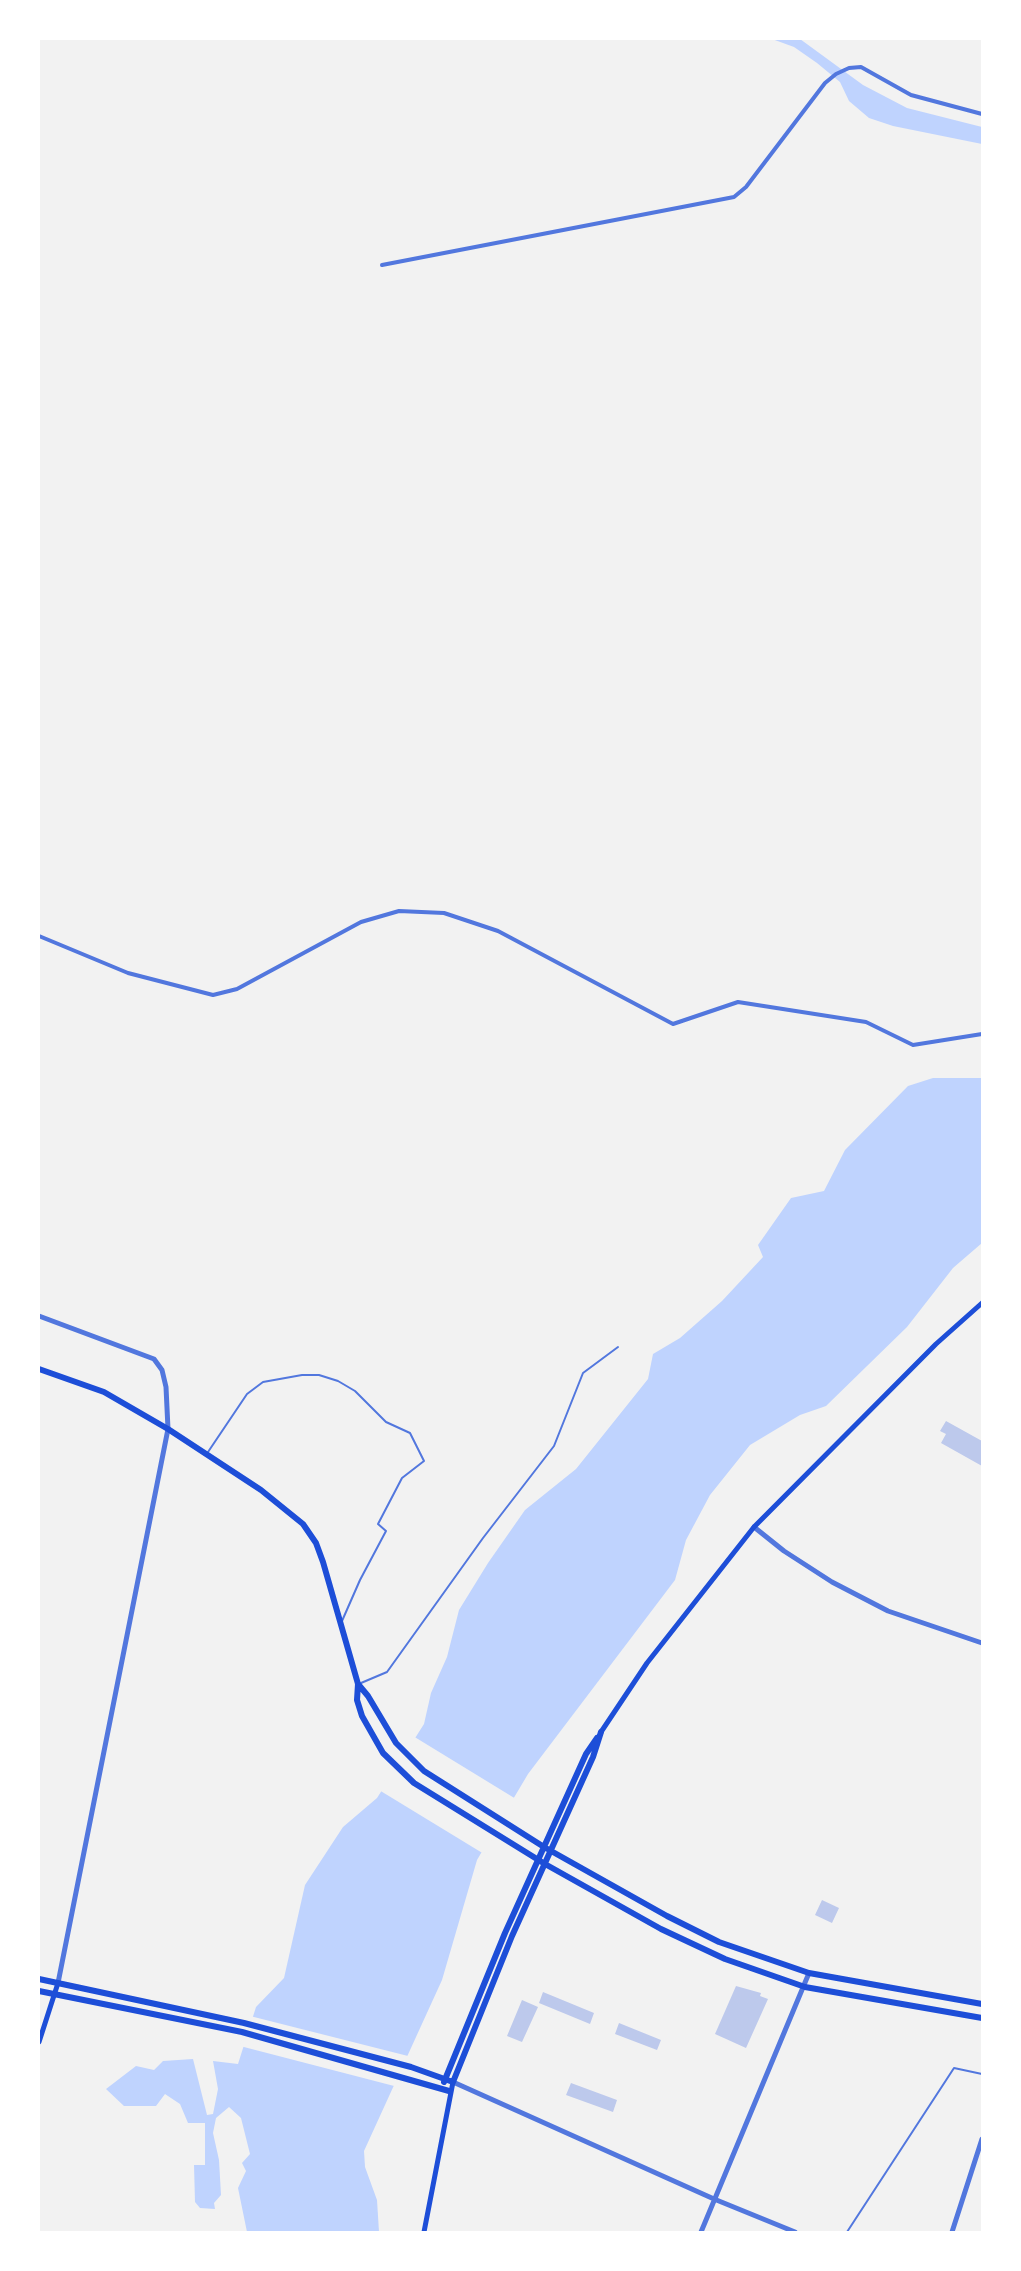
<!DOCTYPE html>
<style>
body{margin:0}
#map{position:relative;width:1021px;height:2271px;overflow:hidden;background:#f2f2f2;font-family:Signika,sans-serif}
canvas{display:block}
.frame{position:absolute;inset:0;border:40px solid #fff;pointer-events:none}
</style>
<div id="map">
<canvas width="1021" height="2271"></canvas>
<div class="frame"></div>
</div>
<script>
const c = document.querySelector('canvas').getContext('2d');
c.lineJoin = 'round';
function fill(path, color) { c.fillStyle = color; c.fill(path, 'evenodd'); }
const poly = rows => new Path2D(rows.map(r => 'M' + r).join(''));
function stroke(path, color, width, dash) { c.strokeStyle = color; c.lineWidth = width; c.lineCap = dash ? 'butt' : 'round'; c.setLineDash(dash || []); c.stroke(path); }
fill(poly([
 [772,39,800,39,863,85,907,108,982,127,982,144,893,126,869,118,849,101,840,82,817,63,794,47],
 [933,1078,982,1078,982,1243,953,1268,907,1327,826,1406,800,1415,750,1445,710,1495,686,1540,675,1580,528,1774,477,1860,442,1980,364,2151,365,2167,377,2200,379,2232,247,2232,238,2188,246,2171,242,2163,250,2154,241,2118,229,2107,216,2118,213,2133,219,2160,221,2195,214,2203,215,2209,200,2208,195,2202,194,2165,205,2165,205,2123,188,2123,180,2104,165,2094,156,2106,124,2106,106,2089,136,2066,154,2070,163,2061,193,2059,207,2115,213,2114,218,2089,213,2061,238,2064,256,2007,284,1978,305,1885,343,1827,377,1798,424,1724,431,1693,447,1657,459,1610,488,1563,525,1510,576,1469,648,1379,653,1354,680,1338,722,1301,763,1257,758,1245,791,1198,824,1191,845,1150,908,1086]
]), '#bfd3fe');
fill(poly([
 [413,1736,516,1799,484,1854,379,1790],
 [250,2016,412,2057,398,2087,240,2046]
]), '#f2f2f2');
fill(poly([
 [946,1421,982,1441,982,1466,941,1443,946,1434,940,1431],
 [822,1900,839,1908,832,1923,815,1915],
 [736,1986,761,1993,760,1996,768,1999,746,2048,715,2034],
 [543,1992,594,2013,590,2024,539,2003],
 [522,2000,538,2007,522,2042,507,2036],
 [619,2023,661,2040,657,2050,615,2034],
 [571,2083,617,2100,613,2112,566,2095]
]), '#bdc9ec');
stroke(poly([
 [208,1452,247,1394,263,1382,302,1375,319,1375,338,1381,355,1391,386,1422,410,1433,424,1461,402,1478,378,1524,386,1531,360,1580,342,1621],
 [361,1683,387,1672,483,1538,554,1446,583,1373,618,1347],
 [847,2232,954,2068,982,2074]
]), '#5277de', 2);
stroke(poly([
 [382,265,734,197,746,187,825,83,836,74,849,68,861,67,911,95,982,114],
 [39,936,128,973,213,995,237,989,361,922,399,911,444,913,498,931,673,1024,738,1002,866,1022,913,1045,982,1034]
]), '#5277de', 4);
stroke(poly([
 [39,1316,154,1359,162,1370,166,1387,168,1429,58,1983],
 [754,1527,784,1551,832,1582,888,1611,982,1643],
 [453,2082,714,2199,795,2232],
 [701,2232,809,1973],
 [952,2232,982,2139]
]), '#5277de', 5);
stroke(poly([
 [601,1732,647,1663,754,1527,936,1344,982,1303],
 [39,2042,58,1983],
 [424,2232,453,2082]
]), '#1d4ed8', 5);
stroke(poly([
 [39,1369,104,1392,168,1429,261,1490,303,1524,316,1543,323,1562,358,1684,357,1700,362,1716,383,1753,414,1783,545,1864,661,1929,725,1959,805,1987,982,2018],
 [358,1684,368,1696,396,1743,424,1771,544,1847,667,1916,719,1942,809,1973,982,2004],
 [39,1979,244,2023,411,2067,453,2082,512,1936,593,1757,601,1732],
 [39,1991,242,2032,449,2091],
 [444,2082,505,1933,586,1754,597,1738]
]), '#1d4ed8', 6);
</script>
